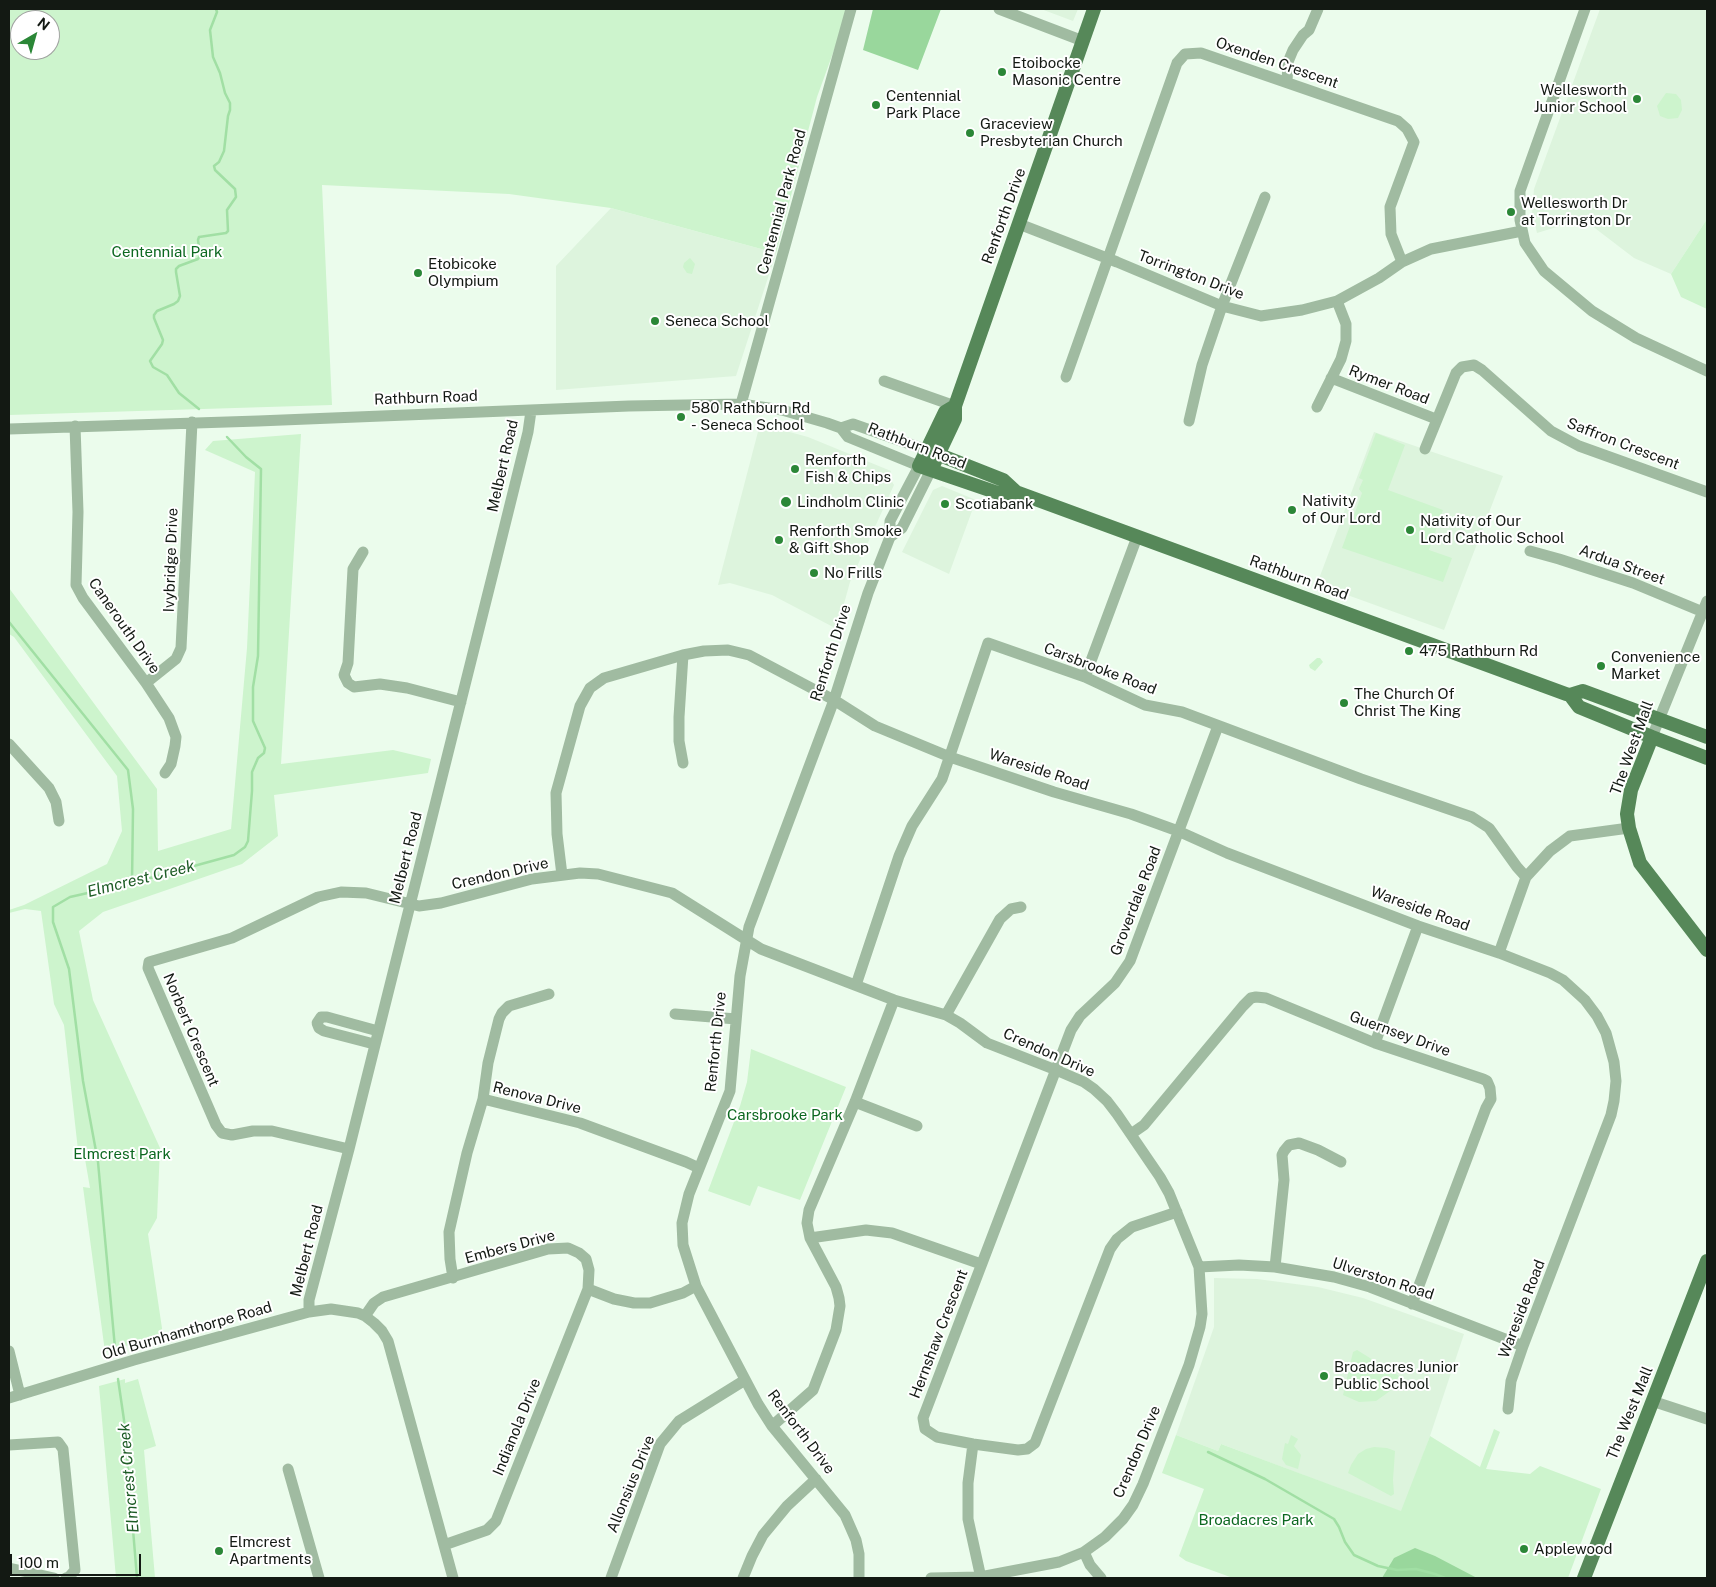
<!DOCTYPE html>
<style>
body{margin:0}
#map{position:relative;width:1716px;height:1587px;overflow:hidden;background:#ebfcec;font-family:"Public Sans",sans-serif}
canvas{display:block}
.frame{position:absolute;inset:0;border:10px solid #131913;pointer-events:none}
.north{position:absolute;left:10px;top:10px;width:50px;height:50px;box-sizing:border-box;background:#fff;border:1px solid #a1a3a1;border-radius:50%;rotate:38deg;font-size:14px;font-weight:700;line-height:20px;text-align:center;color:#131913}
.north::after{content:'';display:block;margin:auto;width:18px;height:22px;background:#2b8737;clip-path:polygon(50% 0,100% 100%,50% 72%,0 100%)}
.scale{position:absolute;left:10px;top:1554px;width:131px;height:22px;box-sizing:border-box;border:2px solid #131913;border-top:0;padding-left:6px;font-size:15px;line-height:18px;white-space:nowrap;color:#131913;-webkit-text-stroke:4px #fff;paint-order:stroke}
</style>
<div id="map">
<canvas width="1716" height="1587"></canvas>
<div class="frame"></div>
<div class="north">N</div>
<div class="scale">100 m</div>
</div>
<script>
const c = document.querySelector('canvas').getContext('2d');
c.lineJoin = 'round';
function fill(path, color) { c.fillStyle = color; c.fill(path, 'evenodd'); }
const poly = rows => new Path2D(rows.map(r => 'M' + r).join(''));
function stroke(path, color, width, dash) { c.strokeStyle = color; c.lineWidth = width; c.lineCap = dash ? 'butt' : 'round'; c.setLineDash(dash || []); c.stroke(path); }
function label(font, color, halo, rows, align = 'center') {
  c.font = font + ' "Public Sans",sans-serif'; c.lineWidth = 4; c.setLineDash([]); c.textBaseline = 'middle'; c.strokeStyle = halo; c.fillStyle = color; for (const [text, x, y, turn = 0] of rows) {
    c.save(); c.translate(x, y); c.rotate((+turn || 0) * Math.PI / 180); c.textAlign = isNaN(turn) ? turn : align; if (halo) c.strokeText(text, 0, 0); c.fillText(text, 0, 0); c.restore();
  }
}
fill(poly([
 [1041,9,1078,9,1073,21],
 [1600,9,1707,9,1707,219,1671,274,1634,258,1583,219,1537,233,1532,212,1534,189],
 [611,208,776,253,736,376,556,390,556,266],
 [760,424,808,437,891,471,889,477,894,485,850,582,837,629,772,595,730,583,718,585],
 [1374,432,1503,476,1444,630,1317,584],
 [942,486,976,500,949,574,902,552,933,490],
 [1214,1278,1257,1279,1318,1287,1363,1298,1464,1334,1430,1436,1402,1512,1221,1444,1218,1451,1176,1435,1214,1327]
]), '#ddf4dd');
fill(poly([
 [9,9,849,9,817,97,776,253,611,208,509,194,322,185,332,405,9,415],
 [20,20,50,20,50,50,20,50],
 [1666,93,1676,94,1681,100,1682,110,1678,118,1668,119,1660,116,1657,106],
 [1707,219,1707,309,1681,297,1671,274],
 [690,258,695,264,692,274,687,273,683,267,684,263],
 [1376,433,1405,445,1388,490,1443,510,1429,550,1452,558,1443,582,1342,548,1362,493,1359,489,1363,480,1359,478],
 [301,434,281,764,393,750,431,759,428,773,274,795,278,836,242,864,103,912,79,931,93,1000,160,1148,157,1218,148,1234,163,1335,105,1352,83,1187,90,1188,85,1159,79,1159,64,1025,54,1004,41,911,25,909,9,913,9,910,24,905,107,864,122,831,117,776,14,637,9,634,9,588,157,789,158,851,231,829,247,648,255,472,205,450,213,441],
 [1317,658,1320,658,1323,662,1315,671,1310,668,1309,665],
 [751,1049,846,1087,800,1200,758,1186,750,1206,708,1191,740,1106,747,1082],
 [1357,1350,1399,1376,1390,1391,1376,1401,1359,1402,1343,1395,1353,1352],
 [125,1379,125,1383,138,1379,156,1446,144,1450,155,1578,116,1578,99,1386],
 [1494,1429,1500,1432,1486,1469,1530,1474,1540,1466,1601,1489,1568,1578,1233,1578,1186,1561,1179,1556,1204,1489,1162,1473,1176,1435,1218,1451,1221,1444,1401,1511,1430,1436,1480,1467],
 [1291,1435,1298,1439,1294,1446,1301,1455,1298,1469,1286,1465,1282,1459,1285,1443,1288,1444],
 [1374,1447,1387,1448,1395,1451,1393,1480,1394,1494,1391,1496,1348,1473,1351,1465,1358,1454,1366,1449]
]), '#cdf4cd');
fill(poly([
 [873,9,941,9,918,70,863,50],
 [1415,1548,1435,1556,1477,1578,1382,1578,1394,1558]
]), '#99d79c');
stroke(poly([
 [199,409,179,393,167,375,153,367,150,361,162,344,163,340,154,318,154,315,157,311,174,304,178,301,180,296,176,272,176,269,179,266,198,259,200,255,198,240,199,237,226,233,228,231,227,210,236,197,235,189,215,170,214,166,219,162,224,151,228,116,230,110,230,103,225,93,220,73,213,57,210,30,217,12,216,9],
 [9,622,128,770,133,809,132,883],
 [115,1348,98,1162,83,1081,69,969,53,922,53,907,70,897,132,883,234,855,245,847,248,841,252,791,252,772,258,758,264,753,265,748,253,721,253,687,258,656,261,469,246,457,227,437],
 [118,1379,124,1420,137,1578],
 [1208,1452,1265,1479,1334,1519,1339,1527,1345,1542,1354,1555,1378,1566,1397,1570,1416,1569,1435,1574,1445,1578]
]), '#a1dfa4', 2.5);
stroke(poly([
 [999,9,1083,41],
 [1585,9,1520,191,1520,220,1525,243,1544,271,1592,311,1636,338,1707,371],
 [1287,82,1288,62,1293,50,1303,35,1309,30,1318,9],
 [1019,224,1117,262,1222,306,1261,316,1302,310,1337,301,1379,278,1402,262,1431,249,1522,231],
 [1066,377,1177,63,1185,54,1201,53,1398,121,1407,129,1414,142,1390,207,1391,234,1402,262],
 [1331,378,1436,419],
 [884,381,955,406],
 [741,404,851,9],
 [1317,407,1341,359,1346,341,1346,324,1337,301],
 [1189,421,1202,365,1222,306,1265,197],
 [75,426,78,512,76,585,83,598,146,683,169,718,176,737,175,746,171,764,165,773],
 [841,428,853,424,927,450],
 [9,429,258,421,629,406,741,404,782,410,827,423,841,428,848,437,919,466,890,521,890,537,868,593,834,700,749,927,740,976,730,1091,689,1194,682,1223,683,1245,696,1286,758,1404,772,1426,845,1515,856,1540,859,1554,859,1578],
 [1425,449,1456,373,1462,367,1474,365,1482,370,1551,431,1579,446,1707,492],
 [890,537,902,528,931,470],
 [1530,551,1559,559,1633,583,1703,612],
 [363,552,353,569,348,663,344,675,348,683,354,687,380,684,407,688,461,702],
 [1085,677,1137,537],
 [146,683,176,659,181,648,192,422],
 [1652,737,1707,601],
 [9,744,49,788,56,802,59,821],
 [683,763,679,741,679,717,683,655],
 [562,875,557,834,556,793,580,706,590,688,604,678,683,655,704,651,728,650,749,655,834,700,875,726,950,757,1054,792,1131,814,1178,831,1227,853,1418,926,1499,953,1550,973,1563,980,1585,1000,1597,1016,1606,1033,1614,1062,1616,1081,1614,1101,1611,1115,1523,1346,1511,1381,1508,1409],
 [1499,953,1526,877,1550,851,1570,836,1629,828],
 [856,985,899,856,912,826,942,779,988,643,1085,677,1145,705,1182,712,1361,779,1472,817,1489,828,1517,867,1526,877],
 [675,1014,736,1019],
 [946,1015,1000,919,1011,909,1021,907],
 [1375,1043,1418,926],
 [374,1044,324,1031,319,1028,317,1023,321,1017,327,1017,378,1031],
 [483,1099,580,1123,686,1162,699,1168],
 [855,1102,917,1126],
 [1131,1134,1144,1125,1243,1006,1251,998,1256,997,1266,998,1375,1043,1483,1079,1487,1081,1490,1088,1491,1099,1486,1108,1412,1304],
 [349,1149,272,1131,253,1131,232,1135,222,1133,216,1125,148,968,149,962,232,938,318,897,341,892,366,893,419,906,441,903,532,879,580,873,598,874,672,893,761,949,894,1000,946,1015,960,1023,987,1043,1056,1070,1084,1082,1094,1089,1107,1101,1117,1114,1160,1177,1169,1193,1199,1267,1202,1314,1200,1327,1189,1365,1143,1484,1133,1505,1123,1519,1105,1537,1084,1552,1059,1562,980,1577,931,1578],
 [1177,1212,1132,1227,1117,1239,1110,1249,1035,1443,1027,1449,1018,1450,973,1444,937,1437,925,1429,923,1418,1071,1030,1080,1016,1115,983,1130,961,1218,726],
 [810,1238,866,1230,892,1233,981,1264],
 [1199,1267,1239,1265,1275,1267,1334,1277,1370,1287,1523,1346],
 [1275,1267,1284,1180,1282,1155,1284,1151,1289,1145,1299,1143,1318,1150,1341,1162],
 [453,1278,450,1259,449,1232,467,1153,483,1099,488,1063,499,1019,502,1013,509,1006,549,994],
 [588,1289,614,1299,634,1303,650,1303,683,1293,696,1286],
 [309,1312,309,1300,349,1149,496,561,528,432,531,411],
 [365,1316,374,1303,383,1297,548,1249,568,1248,579,1253,586,1259,589,1270,588,1289,496,1521,487,1530,444,1545],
 [9,1351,20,1395],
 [9,1398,134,1360,309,1312,331,1309,358,1313,365,1316,374,1323,382,1331,388,1341,453,1578],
 [1652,1401,1707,1419],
 [772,1426,813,1390,836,1330,840,1306,839,1298,836,1287,810,1238,807,1223,809,1210,855,1102,894,1000],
 [973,1444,968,1483,968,1519,981,1578],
 [9,1445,58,1442,63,1449,75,1570,69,1577,66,1578],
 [288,1469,319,1578],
 [1084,1552,1090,1565,1101,1578],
 [9,1568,54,1578],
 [611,1578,660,1444,679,1421,745,1380],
 [743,1578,752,1556,763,1535,787,1506,816,1479]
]), '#a0bba1', 11);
stroke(poly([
 [955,406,945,412,919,466,1001,494,1016,492],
 [927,450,1003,480,1016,492,1566,694,1570,695,1579,707,1652,737,1707,758],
 [931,470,955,419,955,406,1094,9],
 [1570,695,1583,691,1707,737],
 [1652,737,1631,790,1627,814,1629,828,1640,863,1707,950],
 [1584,1578,1707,1261]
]), '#568859', 14);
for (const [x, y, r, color] of [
 [1002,72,5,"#2b8737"],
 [1637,99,5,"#2b8737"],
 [876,105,5,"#2b8737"],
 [970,133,5,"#2b8737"],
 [1511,212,5,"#2b8737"],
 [418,273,5,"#2b8737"],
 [655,321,5,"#2b8737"],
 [681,417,5,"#2b8737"],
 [795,469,5,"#2b8737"],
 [786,502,6,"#2b8737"],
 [945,504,5,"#2b8737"],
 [1292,510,5,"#2b8737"],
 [1410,530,5,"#2b8737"],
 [779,540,5,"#2b8737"],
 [814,573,5,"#2b8737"],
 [1409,651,5,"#2b8737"],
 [1601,666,5,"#2b8737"],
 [1344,703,5,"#2b8737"],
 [1324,1376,5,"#2b8737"],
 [1524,1549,5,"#2b8737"],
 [219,1551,5,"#2b8737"]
]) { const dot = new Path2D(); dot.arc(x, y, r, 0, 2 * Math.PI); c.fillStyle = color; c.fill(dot); stroke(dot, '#fff', 2); }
label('15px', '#131913', '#fff', [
 ["Etoibocke",1012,63],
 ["Masonic Centre",1012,80],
 ["Wellesworth",1627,90,"right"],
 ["Junior School",1627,107,"right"],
 ["Centennial",886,96],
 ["Park Place",886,113],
 ["Graceview",980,124],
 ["Presbyterian Church",980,141],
 ["Wellesworth Dr",1521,203],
 ["at Torrington Dr",1521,220],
 ["Etobicoke",428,264],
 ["Olympium",428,281],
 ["Seneca School",665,321],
 ["580 Rathburn Rd",691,408],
 ["- Seneca School",691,425],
 ["Renforth",805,460],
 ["Fish & Chips",805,477],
 ["Nativity",1302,501],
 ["of Our Lord",1302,518],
 ["Lindholm Clinic",797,502],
 ["Scotiabank",955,504],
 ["Nativity of Our",1420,521],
 ["Lord Catholic School",1420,538],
 ["Renforth Smoke",789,531],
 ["& Gift Shop",789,548],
 ["No Frills",824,573],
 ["475 Rathburn Rd",1419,651],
 ["Convenience",1611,657],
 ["Market",1611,674],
 ["The Church Of",1354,694],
 ["Christ The King",1354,711],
 ["Broadacres Junior",1334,1367],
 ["Public School",1334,1384],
 ["Elmcrest",229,1542],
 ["Apartments",229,1559],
 ["Applewood",1534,1549]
], 'left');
label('15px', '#131913', '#fff', [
 ["Oxenden Crescent",1277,63,19],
 ["Centennial Park Road",782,202,-75],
 ["Renforth Drive",1004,216,-70],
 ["Torrington Drive",1191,275,21],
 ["Rymer Road",1389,385,21],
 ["Rathburn Road",426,398,-2],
 ["Saffron Crescent",1623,444,21],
 ["Rathburn Road",917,446,21],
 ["Melbert Road",503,466,-77],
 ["Ivybridge Drive",171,560,-88],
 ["Ardua Street",1622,565,20],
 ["Rathburn Road",1299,578,20],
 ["Canerouth Drive",124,626,55],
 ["Renforth Drive",831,653,-72],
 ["Carsbrooke Road",1100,669,21],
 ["The West Mall",1632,748,-70],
 ["Wareside Road",1039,770,18],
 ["Melbert Road",406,858,-76],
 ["Crendon Drive",500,874,-13],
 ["Groverdale Road",1136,901,-69],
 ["Wareside Road",1420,909,20],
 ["Norbert Crescent",191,1030,67],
 ["Guernsey Drive",1400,1034,20],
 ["Renforth Drive",716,1042,-84],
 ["Crendon Drive",1049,1053,24],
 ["Renova Drive",537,1098,14],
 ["Embers Drive",510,1247,-15],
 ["Melbert Road",307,1251,-76],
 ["Ulverston Road",1383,1279,18],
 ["Wareside Road",1522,1309,-69],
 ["Old Burnhamthorpe Road",187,1331,-16],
 ["Hernshaw Crescent",939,1334,-69],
 ["The West Mall",1630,1413,-68],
 ["Indianola Drive",517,1427,-68],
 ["Renforth Drive",801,1432,53],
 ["Crendon Drive",1137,1452,-67],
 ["Allonsius Drive",631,1484,-68]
]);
label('15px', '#0c6820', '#fff', [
 ["Centennial Park",167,252],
 ["Carsbrooke Park",785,1115],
 ["Elmcrest Park",122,1154],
 ["Broadacres Park",1256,1520]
]);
label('italic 16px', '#1d5c25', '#fff', [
 ["Elmcrest Creek",141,879,-14],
 ["Elmcrest Creek",129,1478,-95]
]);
</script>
